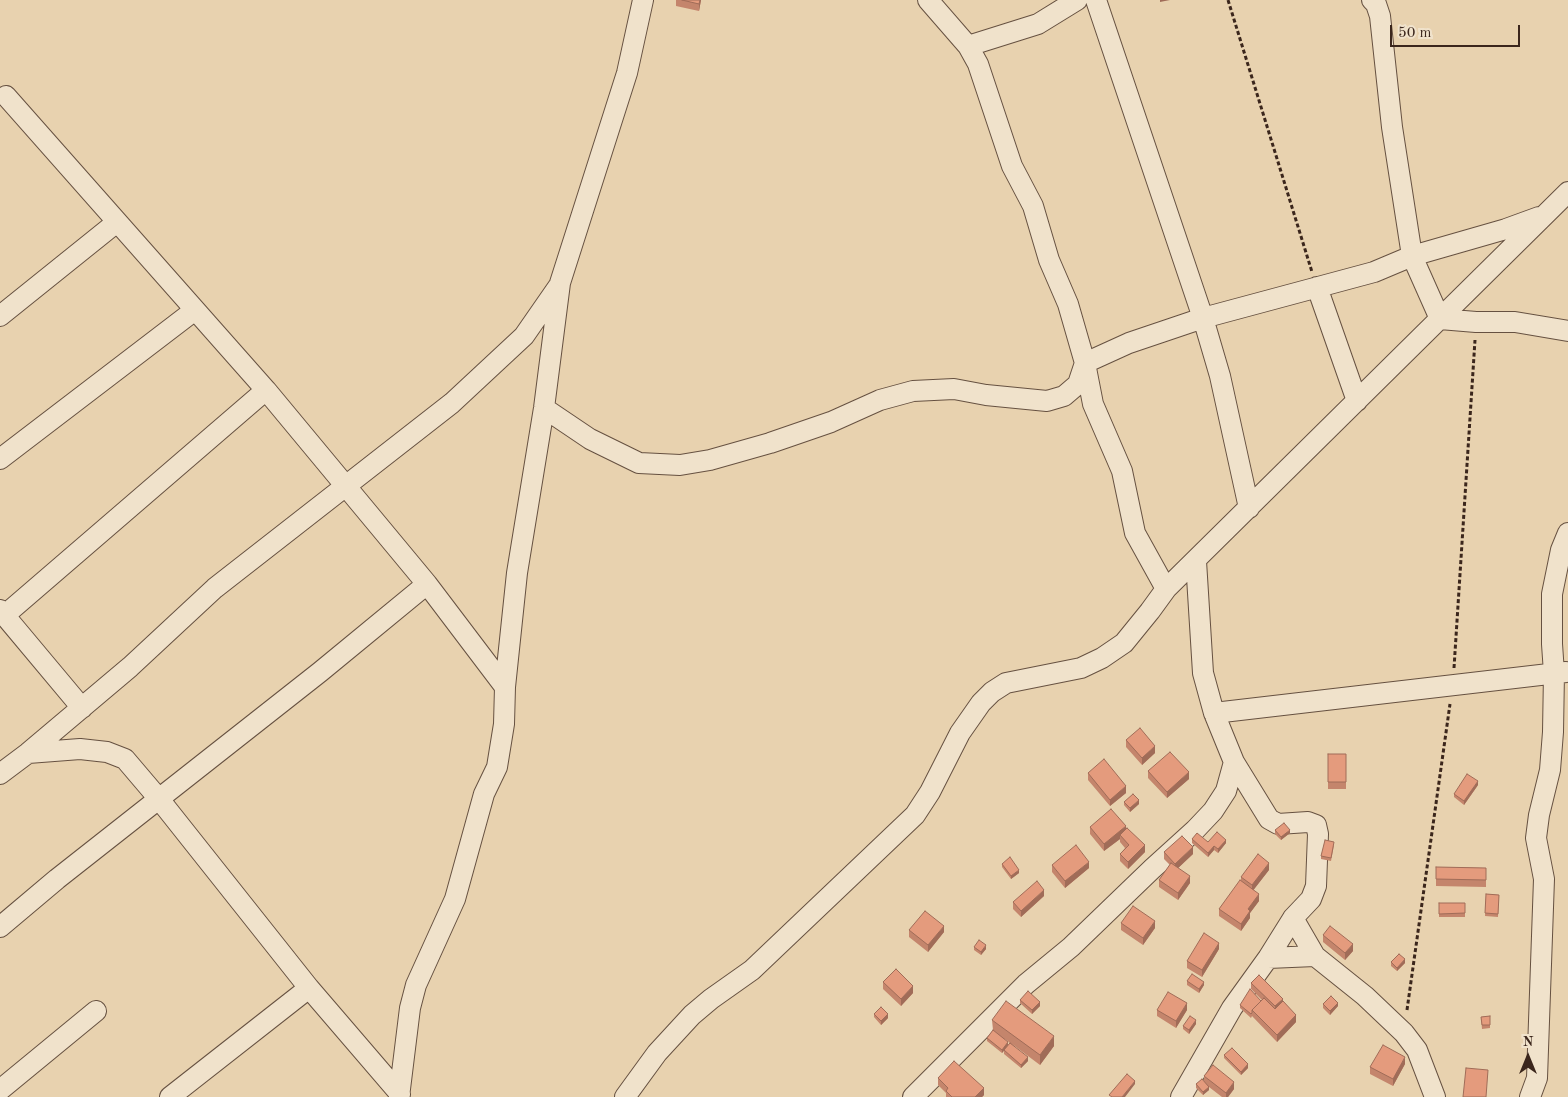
<!DOCTYPE html>
<style>
body{margin:0}
#map{position:relative;width:1568px;height:1097px;overflow:hidden;background:#e8d2af;font-family:"Old Standard TT",serif}
canvas{display:block}
.north{position:absolute;left:1503px;top:1032px;width:50px;height:50px;-webkit-text-stroke:4px #f0e2cb;paint-order:stroke;rotate:0deg;font-size:14px;font-weight:700;line-height:20px;text-align:center;color:#3b261c}
.north::after{content:'';display:block;margin:auto;width:18px;height:22px;background:#3b261c;clip-path:polygon(50% 0,100% 100%,50% 72%,0 100%)}
.scale{position:absolute;left:1390px;top:25px;width:130px;height:22px;box-sizing:border-box;border:2px solid #3b261c;border-top:0;padding-left:6px;font-size:15px;line-height:18px;white-space:nowrap;color:#3b261c;-webkit-text-stroke:4px #f0e2cb;paint-order:stroke}
</style>
<div id="map">
<canvas width="1568" height="1097"></canvas>
<div class="north">N</div>
<div class="scale">50 m</div>
</div>
<script>
const c = document.querySelector('canvas').getContext('2d');
c.lineJoin = 'round';
const poly = rows => new Path2D(rows.map(r => 'M' + r).join(''));
function stroke(path, color, width, dash) { c.strokeStyle = color; c.lineWidth = width; c.lineCap = dash ? 'butt' : 'round'; c.setLineDash(dash || []); c.stroke(path); }
function fill(path, color) { c.fillStyle = color; c.fill(path, 'evenodd'); }
const minor = poly([
 [928,0,968,46,978,64,1012,166,1033,206,1049,260,1068,304,1085,363,1093,404,1122,471,1135,533,1166,589],
 [1096,0,1203,318,1220,376,1249,508],
 [1372,0,1376,4,1380,16,1392,127,1412,256,1440,319,1476,322,1515,322,1568,331],
 [968,46,1038,24,1077,0],
 [6,96,266,390,427,584,505,687],
 [1317,287,1357,401],
 [0,316,117,222],
 [544,408,590,439,639,463,680,465,710,460,770,443,831,422,880,400,913,391,954,389,986,395,1047,401,1064,396,1078,384,1085,363,1129,343,1203,318,1374,272,1412,256,1506,229,1539,217],
 [0,459,195,310],
 [0,610,82,708],
 [5,615,266,390],
 [1214,713,1566,672],
 [28,753,80,749,107,752,125,759,159,799,309,988,400,1094],
 [0,774,28,753,130,667,215,588,452,403,524,336,558,287],
 [1293,918,1315,956,1365,996,1404,1033,1417,1050,1435,1097],
 [0,927,57,879,320,672,427,584],
 [1268,958,1315,956],
 [0,1090,96,1011],
 [170,1097,309,988],
 [399,1097,410,1008,416,985,455,899,484,794,497,767,504,724,505,687,517,573,544,408,560,283,627,73,643,0],
 [625,1097,657,1053,692,1015,711,999,752,970,915,815,930,792,960,733,981,703,992,692,1006,683,1081,668,1102,658,1124,643,1150,611,1166,589,1568,192],
 [913,1097,1026,984,1071,947,1152,869,1195,830,1213,811,1226,791,1234,762],
 [1181,1097,1232,1008,1268,958,1293,918,1311,899,1316,886,1318,834,1316,825,1308,822,1278,824,1269,819,1234,762,1214,713,1203,673,1196,561],
 [1530,1097,1537,1078,1544,879,1536,838,1539,815,1550,770,1553,732,1554,673,1552,644,1552,594,1561,550,1568,533]
]);
stroke(minor, '#665141', 22);
stroke(poly([
 [1228,0,1312,272],
 [1454,668,1475,340],
 [1407,1010,1450,704]
]), '#3b261c', 3, [4, 2.5]);
stroke(minor, '#f0e2cb', 20);
fill(poly([
 [676,0,701,0,699,11,676,6],
 [1126,740,1155,753,1142,765,1126,747],
 [1328,754,1346,754,1346,789,1328,789],
 [1148,771,1189,779,1167,798,1148,778],
 [1088,773,1126,793,1110,806,1088,780],
 [1478,785,1464,805,1454,797,1454,794],
 [1124,802,1139,804,1130,812,1124,805],
 [1090,827,1126,829,1145,852,1128,869,1120,861,1120,854,1125,848,1120,842,1120,839,1104,851,1090,834],
 [1275,830,1290,833,1281,840,1275,834],
 [1192,839,1208,842,1226,843,1218,853,1214,850,1208,857,1192,843],
 [1334,845,1331,861,1321,859,1321,856],
 [1164,852,1193,854,1178,868,1190,883,1178,900,1159,887,1159,880,1170,865,1164,859],
 [1002,864,1019,873,1011,879,1002,867],
 [1052,865,1089,868,1065,888,1052,872],
 [1436,867,1486,868,1486,887,1436,886],
 [1269,870,1253,890,1259,901,1250,913,1250,918,1241,931,1219,916,1219,909,1241,881,1241,877],
 [1486,894,1499,895,1498,917,1485,916],
 [1044,896,1021,917,1013,909,1013,902],
 [1439,903,1465,903,1465,917,1439,917],
 [1121,923,1155,928,1143,945,1121,930],
 [909,930,944,932,928,952,909,937],
 [1323,935,1353,951,1345,960,1323,942],
 [974,947,986,949,981,955,974,950],
 [1219,949,1202,977,1187,968,1187,961],
 [1391,962,1405,963,1397,971,1391,966],
 [1187,981,1204,985,1199,993,1187,985],
 [883,982,913,993,901,1006,883,989],
 [1251,983,1283,1002,1296,1022,1277,1042,1252,1016,1251,1018,1240,1008,1240,1005,1261,1001,1262,1000,1251,989],
 [1020,1000,1040,1006,1032,1014,1020,1003],
 [1323,1004,1338,1006,1330,1015,1323,1008],
 [1157,1010,1187,1010,1176,1028,1157,1016],
 [874,1014,888,1018,881,1025,874,1017],
 [1490,1016,1490,1028,1482,1029,1481,1017],
 [992,1020,1054,1046,1040,1065,1012,1044,1028,1061,1021,1068,1004,1054,1004,1051,1002,1053,987,1041,987,1038,993,1030],
 [1005,1039,1010,1043,1008,1045],
 [1196,1024,1189,1034,1183,1029,1183,1026],
 [1224,1055,1248,1068,1241,1075,1224,1058],
 [1405,1064,1393,1086,1370,1074,1370,1067],
 [1204,1076,1234,1089,1228,1097,1222,1097,1209,1087,1209,1090,1203,1095,1196,1088,1196,1084,1204,1081],
 [938,1078,984,1095,982,1097,946,1097,946,1093,938,1085]
]), '#c4856c');
fill(poly([
 [700,0,701,0,699,11,699,4],
 [1160,0,1170,0,1160,2],
 [1155,746,1155,753,1142,765,1142,758],
 [1189,772,1189,779,1167,798,1167,792],
 [1478,781,1478,785,1464,805,1464,801],
 [1126,786,1126,793,1110,806,1110,800],
 [1139,800,1139,804,1130,812,1130,808],
 [1126,826,1126,833,1120,835,1120,839,1104,851,1104,844],
 [1290,830,1290,833,1281,840,1281,837],
 [1226,840,1226,843,1218,853,1218,849],
 [1145,845,1145,852,1128,869,1128,862],
 [1214,846,1214,850,1208,857,1208,853],
 [1193,847,1193,854,1175,871,1175,864],
 [1089,862,1089,868,1065,888,1065,881],
 [1269,863,1269,870,1252,892,1252,885],
 [1019,870,1019,873,1011,879,1011,876],
 [1190,876,1190,883,1178,900,1178,893],
 [1044,890,1044,896,1021,917,1021,911],
 [1259,894,1259,901,1250,913,1250,918,1241,931,1241,924,1248,909],
 [1155,921,1155,928,1143,945,1143,938],
 [944,926,944,932,928,952,928,945],
 [1219,943,1219,949,1202,977,1202,970],
 [1353,944,1353,951,1345,960,1345,953],
 [986,945,986,949,981,955,981,952],
 [1405,959,1405,963,1397,971,1397,968],
 [1204,982,1204,985,1199,993,1199,989],
 [913,986,913,993,901,1006,901,999],
 [1283,999,1283,1006,1275,1013,1275,1006],
 [1040,1002,1040,1006,1032,1014,1032,1010],
 [1187,1003,1187,1010,1176,1028,1176,1021],
 [1338,1003,1338,1006,1330,1015,1330,1011],
 [888,1014,888,1018,881,1025,881,1021],
 [1296,1015,1296,1022,1277,1042,1277,1035],
 [1196,1020,1196,1024,1189,1034,1189,1030],
 [1054,1036,1054,1046,1040,1065,1040,1055],
 [1008,1042,1008,1045,1002,1053,1002,1050],
 [1028,1057,1028,1061,1021,1068,1021,1065],
 [1405,1057,1405,1064,1393,1086,1393,1079],
 [1248,1064,1248,1068,1241,1075,1241,1072],
 [1135,1081,1135,1084,1125,1097,1122,1097],
 [1234,1082,1234,1089,1228,1097,1226,1097,1226,1093],
 [1209,1087,1209,1090,1203,1095,1203,1092],
 [984,1088,984,1095,982,1097,975,1097]
]), '#a06c58');
const building = poly([
 [682,0,700,0,699,4,682,0],
 [1140,728,1155,746,1142,758,1126,740,1140,728],
 [1170,752,1189,772,1167,792,1148,771,1170,752],
 [1328,754,1346,754,1346,782,1328,782,1328,754],
 [1104,759,1126,786,1110,800,1088,773,1104,759],
 [1467,774,1478,781,1464,801,1454,794,1467,774],
 [1133,794,1139,800,1130,808,1124,802,1133,794],
 [1111,809,1126,826,1104,844,1090,827,1111,809],
 [1284,823,1290,830,1281,837,1275,830,1284,823],
 [1127,828,1145,845,1128,862,1120,854,1129,845,1120,835,1127,828],
 [1217,832,1226,840,1218,849,1214,846,1208,853,1192,839,1197,833,1208,842,1217,832],
 [1182,836,1193,847,1175,864,1164,852,1182,836],
 [1325,840,1334,842,1331,858,1321,856,1325,840],
 [1076,845,1089,862,1065,881,1052,865,1076,845],
 [1258,854,1269,863,1252,885,1241,877,1258,854],
 [1010,857,1019,870,1011,876,1002,864,1010,857],
 [1171,863,1190,876,1178,893,1159,880,1171,863],
 [1436,867,1486,868,1486,880,1436,879,1436,867],
 [1240,880,1259,894,1248,909,1250,911,1241,924,1219,909,1240,880],
 [1037,881,1044,890,1021,911,1013,902,1037,881],
 [1486,894,1499,895,1498,914,1485,913,1486,894],
 [1439,903,1465,903,1465,913,1439,914,1439,903],
 [1133,906,1155,921,1143,938,1121,923,1133,906],
 [925,911,944,926,928,945,909,930,925,911],
 [1330,926,1353,944,1345,953,1323,935,1330,926],
 [1204,933,1219,943,1202,970,1187,961,1204,933],
 [979,940,986,945,981,952,974,947,979,940],
 [1399,954,1405,959,1397,968,1391,962,1399,954],
 [896,969,913,986,901,999,883,982,896,969],
 [1192,974,1204,982,1199,989,1187,981,1192,974],
 [1259,975,1283,999,1275,1006,1251,983,1259,975],
 [1250,989,1261,1001,1252,1010,1252,1013,1251,1014,1240,1005,1250,989],
 [1028,991,1040,1002,1032,1010,1020,1000,1028,991],
 [1168,992,1187,1003,1176,1021,1157,1010,1168,992],
 [1331,996,1338,1003,1330,1011,1323,1004,1331,996],
 [1264,998,1275,1009,1283,1001,1296,1015,1277,1035,1252,1010,1264,998],
 [1006,1001,1054,1036,1040,1055,992,1020,1006,1001],
 [881,1007,888,1014,881,1021,874,1014,881,1007],
 [1190,1016,1196,1020,1189,1030,1183,1026,1190,1016],
 [1490,1016,1490,1025,1482,1025,1481,1017,1490,1016],
 [993,1030,1008,1042,1002,1050,987,1038,993,1030],
 [1010,1043,1028,1057,1021,1065,1004,1050,1010,1043],
 [1383,1045,1405,1057,1393,1079,1370,1067,1383,1045],
 [1232,1048,1248,1064,1241,1072,1224,1055,1232,1048],
 [954,1061,984,1088,975,1097,952,1097,946,1091,948,1088,938,1078,954,1061],
 [1213,1065,1234,1082,1226,1093,1204,1076,1213,1065],
 [1466,1068,1488,1070,1486,1097,1463,1097,1466,1068],
 [1127,1074,1135,1081,1122,1097,1112,1097,1109,1095,1127,1074],
 [1202,1079,1209,1087,1203,1092,1196,1084,1202,1079]
]);
fill(building, '#e49b7d');
stroke(building, '#a06c58', 1);
</script>
